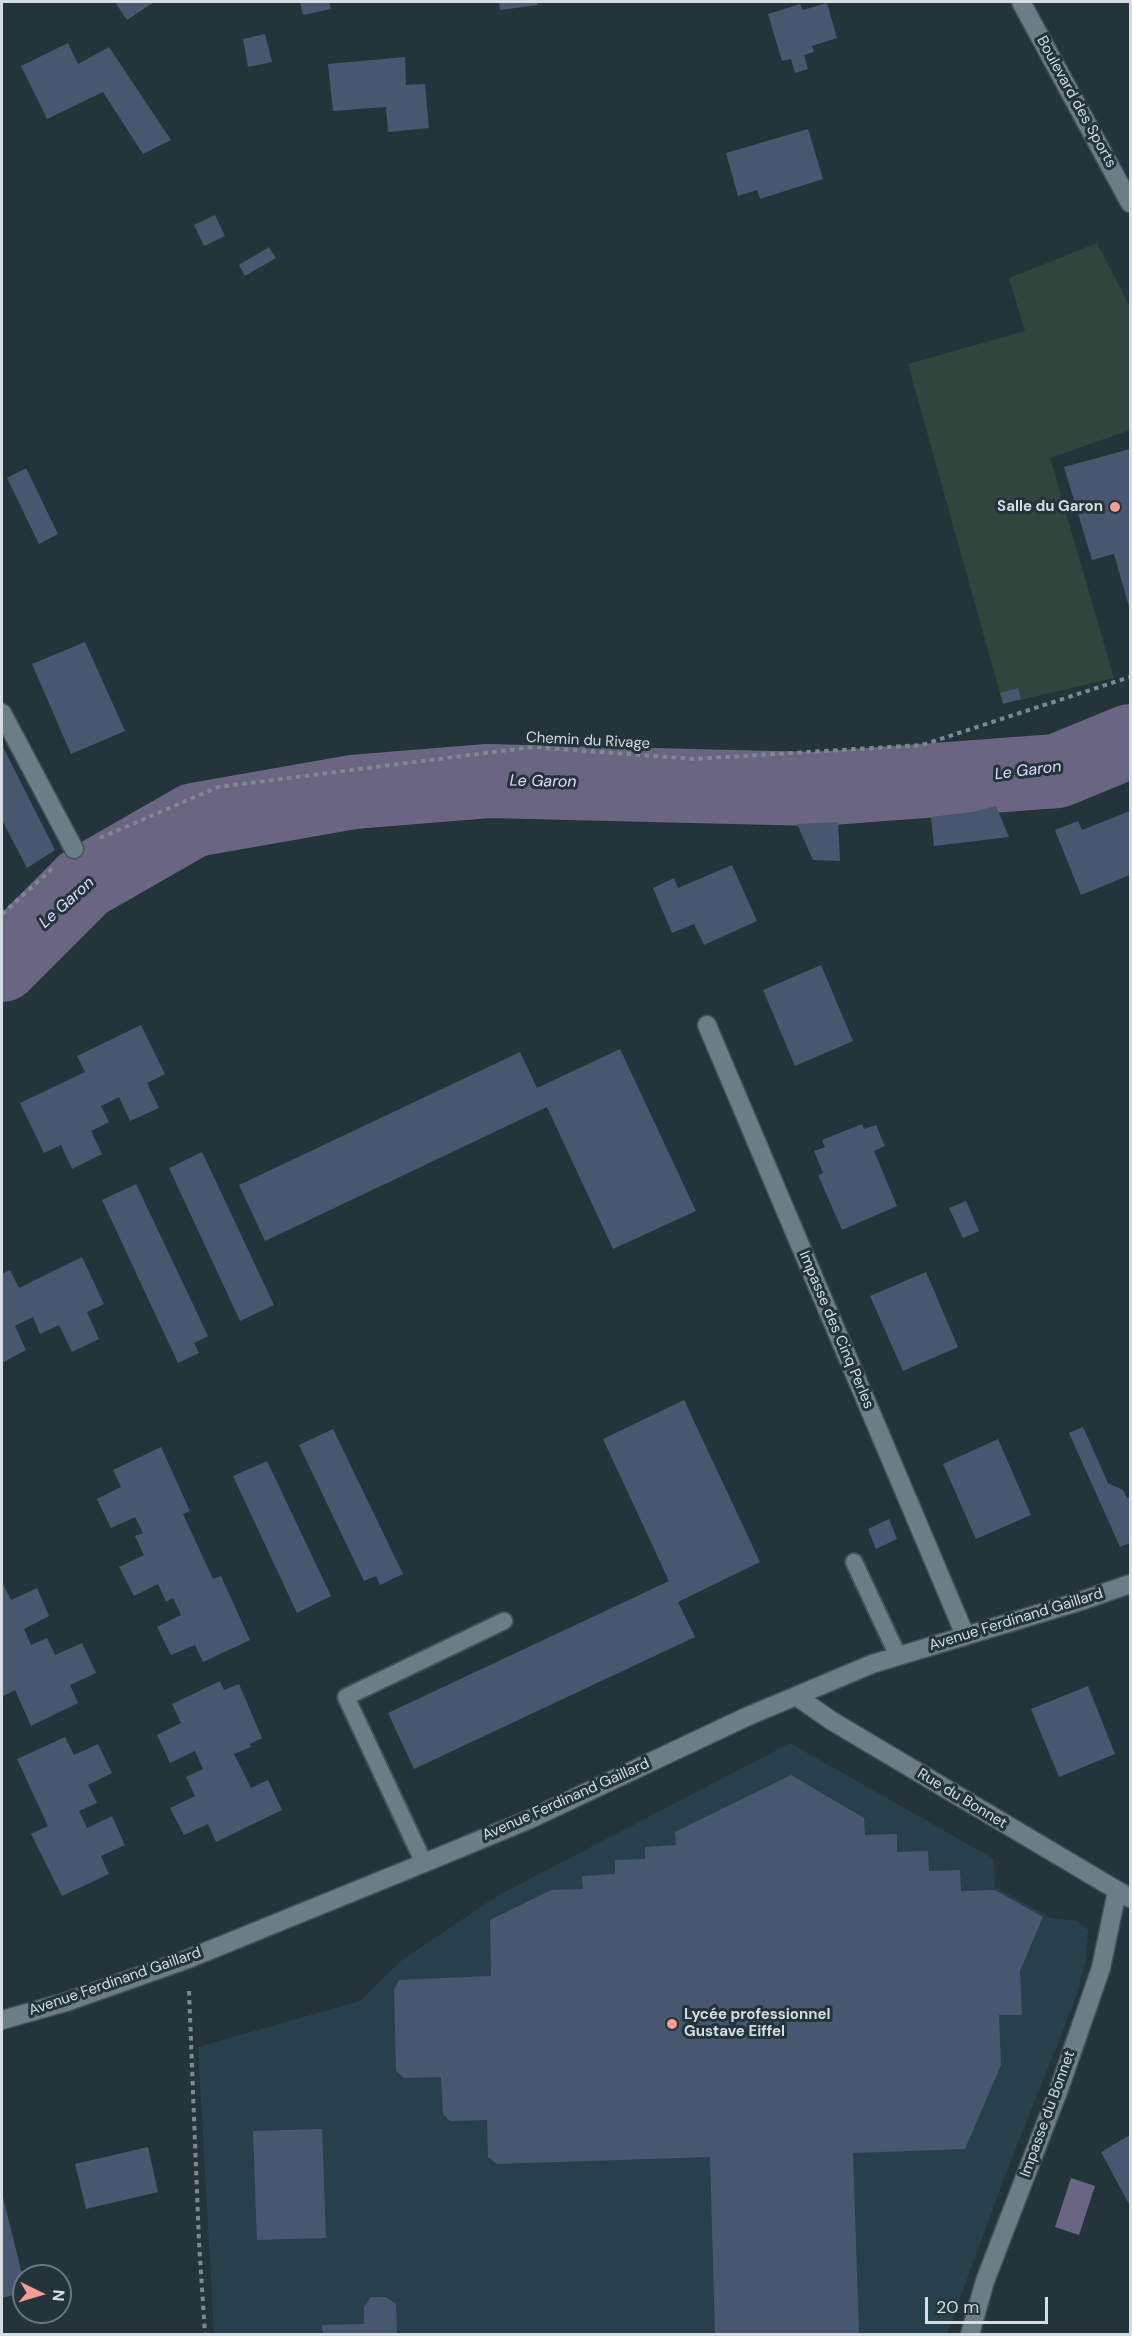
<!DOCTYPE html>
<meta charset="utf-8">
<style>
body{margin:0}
#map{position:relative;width:1132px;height:2336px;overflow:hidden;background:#23343b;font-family:"DM Sans",sans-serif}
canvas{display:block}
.frame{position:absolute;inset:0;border:3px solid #d3dde2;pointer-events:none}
.north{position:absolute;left:12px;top:2264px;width:60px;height:60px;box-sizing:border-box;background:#23343b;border:2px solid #69787e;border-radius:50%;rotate:95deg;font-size:16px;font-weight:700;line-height:24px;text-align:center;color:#d3dde2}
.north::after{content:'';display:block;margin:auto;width:21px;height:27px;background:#f59c93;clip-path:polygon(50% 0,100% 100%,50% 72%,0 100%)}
.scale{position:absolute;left:925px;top:2297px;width:123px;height:27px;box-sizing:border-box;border:3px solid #d3dde2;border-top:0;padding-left:8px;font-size:18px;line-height:21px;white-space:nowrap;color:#d3dde2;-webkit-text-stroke:4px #23343b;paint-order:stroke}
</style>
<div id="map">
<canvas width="1132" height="2336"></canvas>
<div class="frame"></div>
<div class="north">N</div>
<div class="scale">20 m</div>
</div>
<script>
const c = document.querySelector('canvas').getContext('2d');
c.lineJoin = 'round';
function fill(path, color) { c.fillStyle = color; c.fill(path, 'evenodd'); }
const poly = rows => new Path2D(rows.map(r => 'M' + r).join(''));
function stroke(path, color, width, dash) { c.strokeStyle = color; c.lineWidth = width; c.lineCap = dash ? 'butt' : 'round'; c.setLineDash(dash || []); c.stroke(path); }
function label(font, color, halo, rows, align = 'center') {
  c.font = font + ' "DM Sans",sans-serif'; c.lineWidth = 6; c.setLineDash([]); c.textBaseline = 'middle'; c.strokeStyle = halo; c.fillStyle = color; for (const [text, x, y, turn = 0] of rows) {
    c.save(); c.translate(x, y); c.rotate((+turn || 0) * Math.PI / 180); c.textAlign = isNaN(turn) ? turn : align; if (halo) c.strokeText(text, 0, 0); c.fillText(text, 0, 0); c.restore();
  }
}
fill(poly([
 [790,1743,994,1859,995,1887,1051,1918,1077,1921,1088,1930,1086,1960,1075,2000,1006,2173,947,2334,214,2334,198,2047,360,2001,402,1960,497,1896]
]), '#28404b');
fill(poly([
 [1097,243,1130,307,1130,430,1050,458,1114,678,1003,704,908,364,1025,331,1009,278]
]), '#32453c');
fill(poly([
 [1071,2178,1095,2186,1079,2235,1055,2227]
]), '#6a6582');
stroke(poly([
 [2,965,84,883,194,820,353,792,488,781,816,789,1057,771,1130,741]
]), '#6a6582', 74);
fill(poly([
 [115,2,154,2,127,20],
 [300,2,329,2,331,9,303,15],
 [499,2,537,2,538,5,500,10],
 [827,3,837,38,812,46,814,52,804,55,808,69,795,73,791,59,782,61,768,14,800,4,803,10],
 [265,34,272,62,248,67,243,39],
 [68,43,78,64,109,47,171,140,143,154,103,92,47,119,21,66],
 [405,57,406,85,425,84,429,128,388,132,386,107,333,111,328,64],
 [808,129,823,179,760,199,757,190,738,196,726,153],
 [215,215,225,236,204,246,194,225],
 [269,247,276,258,245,276,239,265],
 [1130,449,1130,610,1114,554,1092,560,1064,467],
 [26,468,58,534,39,544,7,478],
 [85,642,125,731,71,754,32,664],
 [1018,688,1021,699,1003,704,1000,693],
 [2,745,55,850,27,868,2,820],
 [996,806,1009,837,934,846,931,817,972,812],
 [1130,811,1130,875,1081,895,1055,830,1078,821,1082,830],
 [838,822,840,861,813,860,797,824],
 [732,865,757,921,704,945,694,924,672,933,653,888,674,878,678,888],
 [821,965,853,1041,795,1066,763,990],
 [141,1025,165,1074,147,1083,159,1108,130,1121,119,1097,101,1106,109,1122,91,1131,102,1154,72,1169,61,1145,44,1153,20,1103,85,1072,77,1056],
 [620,1049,696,1211,613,1249,547,1107,265,1241,239,1185,520,1052,537,1088],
 [862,1124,864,1129,876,1125,885,1146,874,1151,897,1206,842,1230,818,1175,823,1173,814,1151,825,1147,822,1140],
 [202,1152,274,1305,240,1321,169,1168],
 [136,1184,208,1336,194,1343,199,1353,178,1363,102,1200],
 [966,1201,979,1231,963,1238,949,1208],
 [82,1257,104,1304,87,1312,99,1339,72,1352,59,1325,40,1334,33,1317,15,1326,26,1350,2,1363,2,1274,10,1270,19,1288],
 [926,1272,958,1347,903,1371,870,1296],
 [684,1400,760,1562,678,1602,695,1637,414,1769,388,1713,669,1581,603,1439],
 [1083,1427,1108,1483,1123,1490,1127,1498,1130,1497,1130,1543,1120,1547,1069,1433],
 [333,1429,403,1574,380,1585,376,1576,364,1581,299,1445],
 [998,1439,1031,1515,976,1539,943,1464],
 [161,1447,190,1511,183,1514,213,1579,221,1576,250,1640,203,1662,195,1645,171,1655,157,1627,181,1615,173,1598,166,1602,158,1584,134,1596,119,1567,144,1555,135,1536,143,1533,135,1517,111,1528,97,1499,121,1487,113,1470],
 [267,1461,331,1596,297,1613,233,1476],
 [889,1519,897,1539,876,1549,868,1529],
 [2,1582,11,1600,37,1588,49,1616,24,1629,31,1645,47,1638,55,1655,82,1643,96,1673,70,1685,78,1703,31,1726,15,1690,2,1697],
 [220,1681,224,1690,239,1684,262,1738,250,1744,251,1747,234,1754,251,1788,268,1780,282,1810,216,1842,208,1824,184,1835,170,1808,195,1796,186,1777,203,1769,195,1751,170,1763,157,1735,181,1723,172,1704],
 [1088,1686,1115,1754,1059,1777,1031,1709],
 [65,1737,74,1755,98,1744,112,1773,88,1785,97,1803,79,1811,87,1828,112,1816,125,1845,101,1856,109,1874,62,1896,31,1834,48,1826,17,1759],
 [791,1775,864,1818,865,1835,897,1834,897,1852,928,1851,929,1871,960,1870,961,1891,995,1890,1043,1917,1020,1971,1022,2015,999,2015,1001,2065,965,2149,853,2153,859,2334,715,2334,710,2157,497,2164,488,2157,487,2120,450,2121,443,2114,441,2077,404,2078,396,2071,394,1990,399,1980,491,1976,490,1920,551,1890,583,1889,582,1876,615,1874,615,1860,645,1859,645,1847,676,1845,675,1832],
 [322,2129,326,2238,257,2240,253,2131],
 [1130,2135,1130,2206,1101,2152],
 [148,2147,158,2192,86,2209,75,2164],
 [2,2193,24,2282,24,2292,2,2298],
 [371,2297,386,2297,396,2304,397,2334,323,2334,322,2325,364,2324,364,2307]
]), '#485770');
const lane = poly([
 [854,1562,898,1656],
 [424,1863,346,1697,504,1621]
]);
const street = poly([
 [1021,2,1130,203],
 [2,713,74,849],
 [707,1025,965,1635],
 [796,1696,832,1721,1130,1898],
 [2,2020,66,2002,188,1959,424,1863,528,1820,746,1717,872,1664,1081,1601,1130,1584],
 [970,2334,985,2281,1059,2089,1101,1968,1117,1891]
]);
stroke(lane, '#445158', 20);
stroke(street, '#445158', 21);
stroke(poly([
 [100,838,218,787,533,747,694,759,922,745,1130,677],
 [2,914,52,869],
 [189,1991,199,2242,205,2334]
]), '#7c8a90', 4, [4.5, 4.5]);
stroke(lane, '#6b7d85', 16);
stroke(street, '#6b7d85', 18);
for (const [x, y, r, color] of [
 [1115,507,6,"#f59c93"],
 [672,2024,6,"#f59c93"]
]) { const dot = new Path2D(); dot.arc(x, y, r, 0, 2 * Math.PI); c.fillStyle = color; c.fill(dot); stroke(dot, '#23343b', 2); }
label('15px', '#d3dde2', '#23343b', [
 ["Boulevard des Sports",1076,102,61],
 ["Chemin du Rivage",588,741,3],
 ["Impasse des Cinq Perles",836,1330,67],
 ["Avenue Ferdinand Gaillard",1016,1620,-17],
 ["Rue du Bonnet",962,1799,31],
 ["Avenue Ferdinand Gaillard",566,1800,-24],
 ["Avenue Ferdinand Gaillard",115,1982,-19],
 ["Impasse du Bonnet",1048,2114,-70]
]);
label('bold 15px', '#d3dde2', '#23343b', [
 ["Salle du Garon",1103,507],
 ["Lycée professionnel",684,2015,"left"],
 ["Gustave Eiffel",684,2032,"left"]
], 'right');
label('italic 16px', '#e1ddfe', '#23343b', [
 ["Le Garon",1028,771,-7],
 ["Le Garon",543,782,1],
 ["Le Garon",67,903,-42]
]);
</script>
